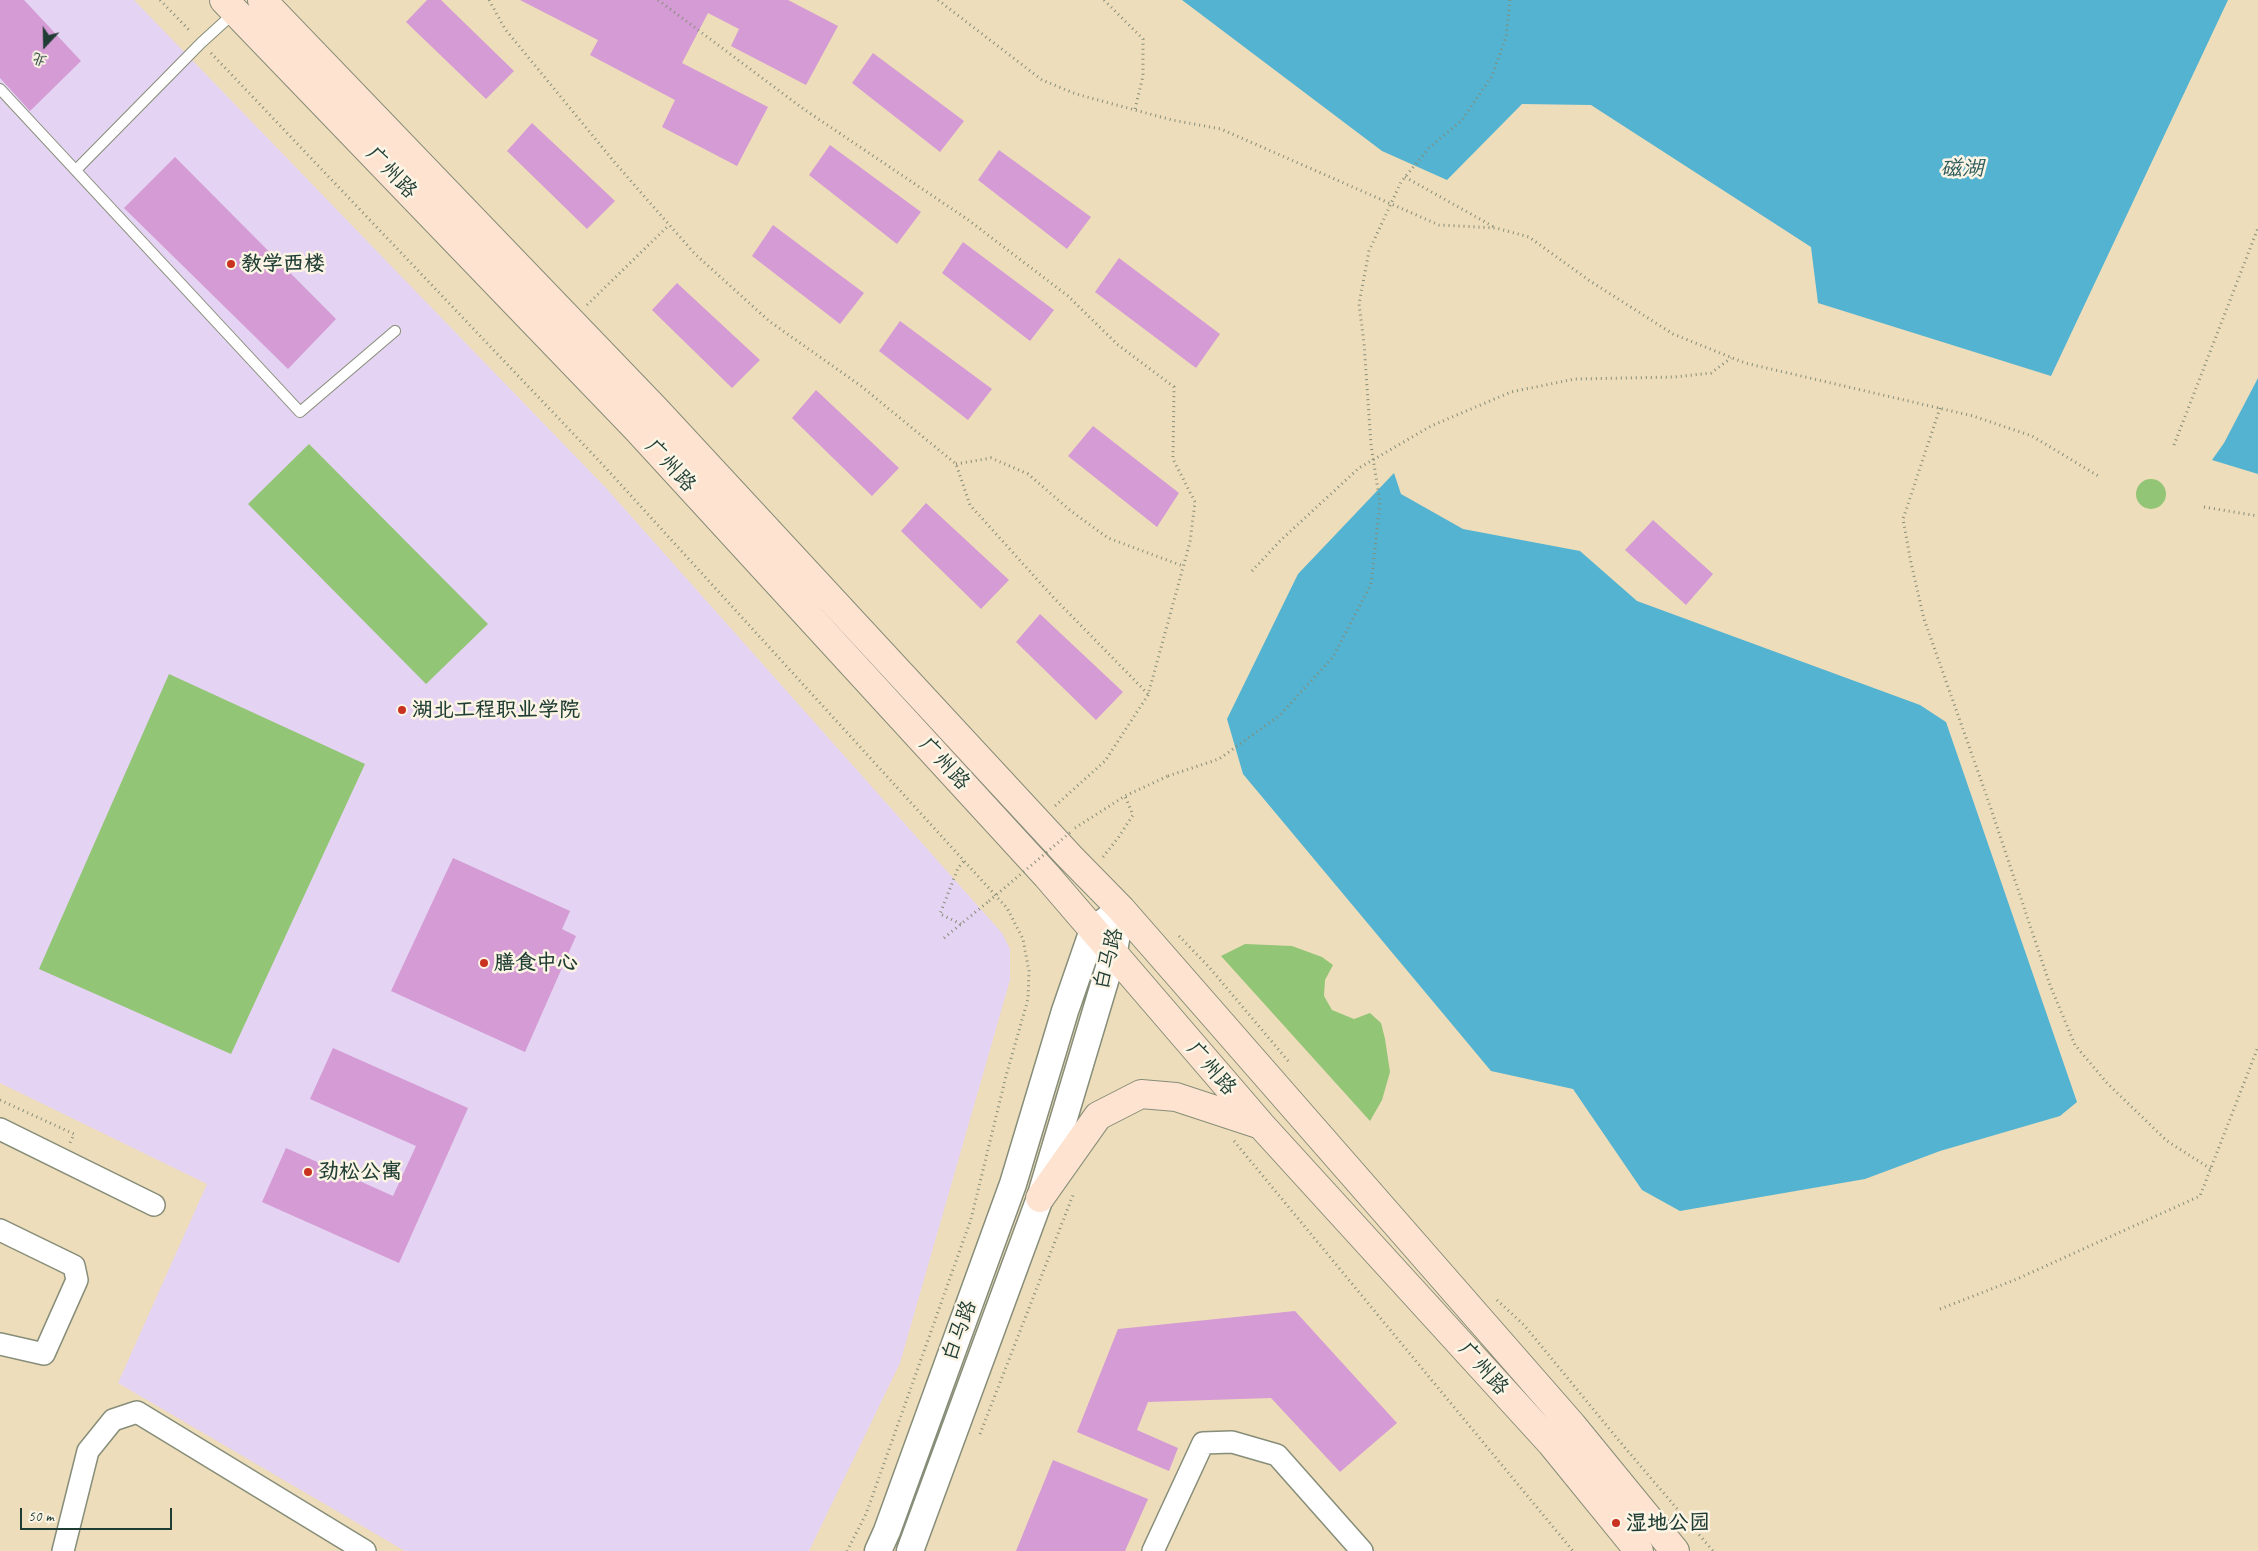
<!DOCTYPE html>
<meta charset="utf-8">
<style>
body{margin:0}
#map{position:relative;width:2258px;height:1551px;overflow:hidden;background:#edb;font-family:Caveat,"LXGW WenKai TC",sans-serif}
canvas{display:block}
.north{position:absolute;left:20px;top:20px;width:50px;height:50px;-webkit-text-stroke:4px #fcf5e5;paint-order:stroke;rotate:201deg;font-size:14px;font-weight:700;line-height:20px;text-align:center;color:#1f3d34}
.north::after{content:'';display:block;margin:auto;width:18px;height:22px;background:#1f3d34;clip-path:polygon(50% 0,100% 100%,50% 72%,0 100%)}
.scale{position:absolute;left:20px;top:1508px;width:152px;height:22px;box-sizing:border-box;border:2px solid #1f3d34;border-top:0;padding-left:6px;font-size:15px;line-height:18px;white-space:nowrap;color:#1f3d34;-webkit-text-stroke:4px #fcf5e5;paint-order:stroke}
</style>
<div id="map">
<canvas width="2258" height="1551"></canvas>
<div class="north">北</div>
<div class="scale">50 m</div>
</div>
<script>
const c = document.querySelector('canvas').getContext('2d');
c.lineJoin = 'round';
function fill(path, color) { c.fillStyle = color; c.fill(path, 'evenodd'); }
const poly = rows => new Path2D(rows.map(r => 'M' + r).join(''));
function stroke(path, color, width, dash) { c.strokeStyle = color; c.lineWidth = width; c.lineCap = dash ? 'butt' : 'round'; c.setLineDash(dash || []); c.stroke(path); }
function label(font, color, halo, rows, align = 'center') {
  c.font = font + ' Caveat,"LXGW WenKai TC",sans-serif'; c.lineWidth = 5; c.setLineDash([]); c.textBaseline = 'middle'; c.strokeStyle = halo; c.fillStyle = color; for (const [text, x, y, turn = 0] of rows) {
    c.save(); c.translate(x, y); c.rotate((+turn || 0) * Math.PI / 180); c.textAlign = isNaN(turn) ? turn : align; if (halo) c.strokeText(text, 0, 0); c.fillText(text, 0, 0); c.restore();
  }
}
fill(poly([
 [0,0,134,0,606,488,1002,933,1010,949,1010,980,900,1363,809,1551,405,1551,118,1383,207,1184,0,1083]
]), '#e4d3f2');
fill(poly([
 [309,444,488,624,426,684,248,504],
 '2136 494a15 15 0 1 1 30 0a15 15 0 1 1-30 0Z',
 [169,674,365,764,231,1054,39,969],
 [1245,944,1292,946,1322,957,1333,965,1325,980,1324,996,1332,1010,1354,1019,1370,1013,1381,1023,1385,1039,1390,1072,1382,1100,1370,1121,1221,956]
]), '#92c576');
fill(poly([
 [1182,0,2228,0,2051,376,1818,303,1811,247,1591,105,1522,104,1447,180,1382,151],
 [2258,378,2258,474,2212,460,2224,443],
 [1394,473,1401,494,1463,529,1580,551,1637,601,1920,705,1946,722,2077,1102,2060,1116,1940,1151,1865,1179,1680,1211,1642,1190,1573,1089,1491,1071,1243,774,1227,719,1298,574]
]), '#53b3d1');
fill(poly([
 [0,0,24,0,81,61,30,111,0,78],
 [427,0,441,0,514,71,486,99,406,22],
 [520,0,788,0,838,26,806,85,731,46,739,29,708,13,682,63,768,107,737,166,662,127,675,100,590,55,598,40],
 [873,53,964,121,940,152,852,83],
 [532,123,615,201,587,229,507,151],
 [830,145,921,212,897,244,809,175],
 [999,150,1091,217,1067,249,978,180],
 [175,157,336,319,288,369,124,208],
 [773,225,864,293,840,324,752,256],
 [963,242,1054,310,1030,341,942,273],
 [1119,258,1220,334,1196,368,1095,292],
 [677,283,760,360,732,388,652,310],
 [900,321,992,389,968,420,879,351],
 [816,390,899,468,872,496,792,418],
 [1093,426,1179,493,1157,527,1068,456],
 [926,503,1009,580,981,609,901,531],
 [1653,520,1713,574,1686,605,1625,550],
 [1040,614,1123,692,1096,720,1016,642],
 [453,858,570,911,562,929,576,936,525,1052,391,991],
 [333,1048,468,1108,399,1263,262,1202,286,1148,393,1196,416,1146,310,1099],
 [1295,1311,1397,1423,1340,1472,1271,1398,1148,1402,1137,1430,1178,1448,1169,1471,1077,1432,1118,1329],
 [1053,1460,1148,1499,1125,1551,1016,1551]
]), '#d49bd4');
const service = poly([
 [0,89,300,412,395,331],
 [76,170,201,43,235,12]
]);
const minor = poly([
 [0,1129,154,1205],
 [0,1230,74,1266,77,1280,44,1354,0,1344],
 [63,1551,88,1451,113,1420,137,1412,365,1551],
 [1153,1551,1203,1443,1232,1442,1277,1455,1362,1551]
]);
const tertiary = poly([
 [878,1551,887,1531,1013,1184,1065,1011,1093,930,1121,909],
 [910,1551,1040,1198,1114,951,1117,934]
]);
const secondary = poly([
 [224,0,637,429,1047,876,1261,1125,1551,1443,1639,1551],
 [262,0,656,410,1070,857,1121,909,1572,1425,1675,1551],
 [1040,1198,1098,1116,1141,1094,1176,1097,1258,1124]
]);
stroke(service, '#868d78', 12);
stroke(minor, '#868d78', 24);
stroke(tertiary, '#868d78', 29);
stroke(secondary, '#868d78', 30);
stroke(poly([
 [160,0,191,32],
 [489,0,505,29,616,164,694,253,769,321,861,386,956,464,970,505,1053,597,1148,694],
 [658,0,805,110,967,219,1068,296,1117,344,1174,387,1173,459,1195,502,1190,542,1148,695,1105,761,1055,806],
 [938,0,1042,80,1076,94,1172,120,1221,129,1439,225,1496,228,1529,237,1590,281,1673,334,1745,363,1973,416,2032,436,2100,477],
 [1104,0,1143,39,1143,76,1135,109],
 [211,53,603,465,1007,908,1023,939,1029,971,1028,999,1006,1076,971,1219,866,1514,847,1551],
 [1405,177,1494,227],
 [587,305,669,225],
 [1940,408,1903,519,1911,563,1924,619,1987,797,2050,985,2075,1045,2107,1083,2167,1141,2211,1169],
 [2174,445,2258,228],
 [956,464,991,458,1028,474,1071,511,1108,538,1183,566],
 [2204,507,2258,516],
 [1252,571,1281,540,1359,468,1431,426,1511,392,1575,379,1675,377,1711,373,1731,358],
 [1075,828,1125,796,1168,776],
 [1103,857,1118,838,1133,815,1125,796],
 [961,924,940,914,958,868,964,861],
 [1179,936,1209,967,1289,1062],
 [944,938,989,901],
 [0,1100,74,1134,70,1143],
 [1234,1141,1573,1551],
 [1497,1300,1524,1325,1621,1443,1713,1551],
 [1940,1309,2017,1279,2200,1196,2258,1047],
 [980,1434,1073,1195]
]), '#868d78', 3, [1, 4]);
stroke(service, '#fff', 10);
stroke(minor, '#fff', 21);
stroke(tertiary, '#fff', 26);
stroke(secondary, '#fee3d1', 28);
stroke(poly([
 [1168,776,1219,759,1279,716,1333,657,1371,584,1380,503,1371,445,1364,343,1359,304,1369,251,1401,182,1429,148,1462,120,1492,76,1506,37,1510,0],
 [989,901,1073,830]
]), '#868d78', 3, [1, 4]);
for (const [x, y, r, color] of [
 [231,264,5,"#c8321e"],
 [402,710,5,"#c8321e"],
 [484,963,5,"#c8321e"],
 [308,1172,5,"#c8321e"],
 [1616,1523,5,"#c8321e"]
]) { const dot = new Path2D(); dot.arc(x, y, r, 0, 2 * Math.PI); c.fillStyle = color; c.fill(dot); stroke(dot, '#fcf5e5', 2); }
label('21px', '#1f3d34', '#fcf5e5', [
 ["广州路",391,173,46],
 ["广州路",670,466,47],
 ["广州路",944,764,47],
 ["白马路",1109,959,-76],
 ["广州路",1211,1069,49],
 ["白马路",960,1331,-70],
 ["广州路",1483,1369,48]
]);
label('bold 21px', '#1f3d34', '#fcf5e5', [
 ["教学西楼",241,264],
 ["湖北工程职业学院",412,710],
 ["膳食中心",494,963],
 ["劲松公寓",318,1172],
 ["湿地公园",1626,1523]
], 'left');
label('italic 22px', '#2c5a5b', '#fcf5e5', [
 ["磁湖",1962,169]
]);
</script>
